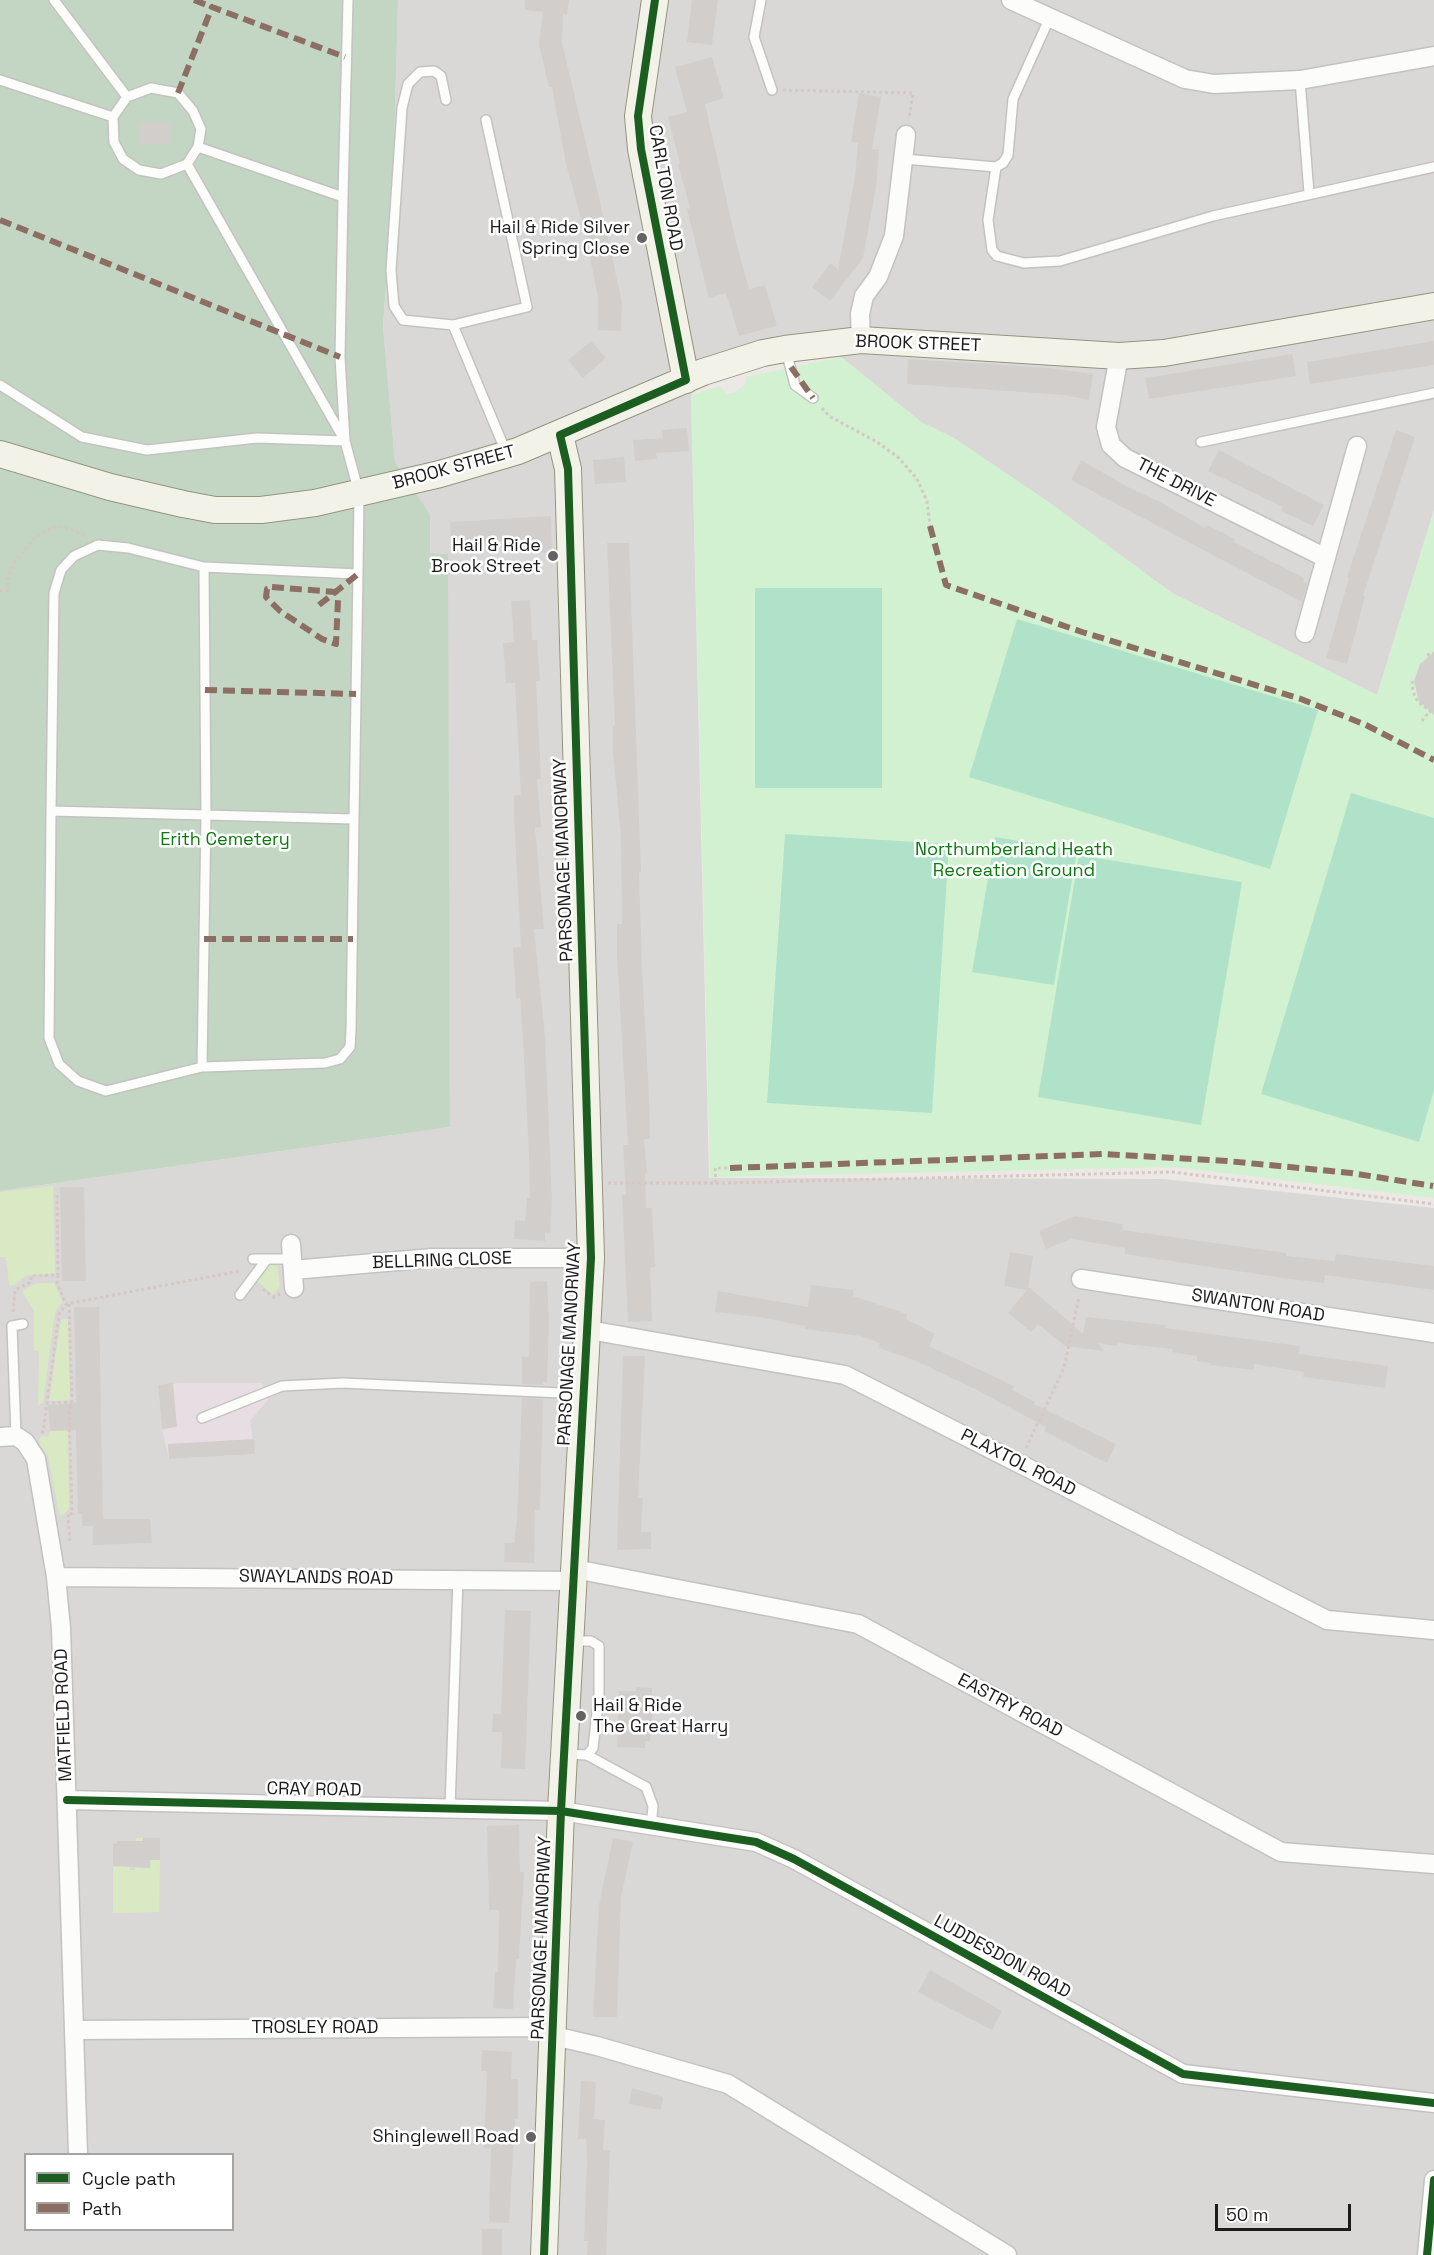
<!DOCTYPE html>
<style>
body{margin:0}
#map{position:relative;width:1434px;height:2255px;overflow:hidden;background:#ebe8e5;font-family:"Space Grotesk",sans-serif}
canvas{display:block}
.legend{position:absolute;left:24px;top:2153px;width:210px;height:78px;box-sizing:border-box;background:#fff;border:2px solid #a4a4a4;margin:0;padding:8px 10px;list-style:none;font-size:18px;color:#1c1c1c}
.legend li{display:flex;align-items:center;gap:12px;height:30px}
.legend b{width:30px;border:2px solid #a4a4a4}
.scale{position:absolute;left:1215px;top:2204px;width:136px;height:27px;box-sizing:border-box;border:3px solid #1c1c1c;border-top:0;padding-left:8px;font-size:18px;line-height:21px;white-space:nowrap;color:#1c1c1c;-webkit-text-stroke:4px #fff;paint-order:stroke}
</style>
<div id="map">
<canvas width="1434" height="2255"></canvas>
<ul class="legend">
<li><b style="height:8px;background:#1b5e20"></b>Cycle path</li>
<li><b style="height:8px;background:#8d6e63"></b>Path</li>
</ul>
<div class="scale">50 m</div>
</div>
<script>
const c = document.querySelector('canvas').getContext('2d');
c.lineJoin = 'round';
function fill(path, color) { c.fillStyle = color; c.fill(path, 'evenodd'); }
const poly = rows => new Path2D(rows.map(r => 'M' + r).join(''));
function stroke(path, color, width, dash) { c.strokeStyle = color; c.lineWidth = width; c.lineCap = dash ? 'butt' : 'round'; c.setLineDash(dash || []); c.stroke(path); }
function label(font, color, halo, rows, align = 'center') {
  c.font = font + ' "Space Grotesk",sans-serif'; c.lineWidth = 5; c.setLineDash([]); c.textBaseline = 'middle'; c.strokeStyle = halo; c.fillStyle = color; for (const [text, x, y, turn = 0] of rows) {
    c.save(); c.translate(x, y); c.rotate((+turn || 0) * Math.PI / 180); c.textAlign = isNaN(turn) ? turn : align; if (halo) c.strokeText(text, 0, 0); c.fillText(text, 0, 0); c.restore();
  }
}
fill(poly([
 [398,0,1434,0,1434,510,1377,695,1172,593,1047,501,954,438,921,422,841,357,814,345,703,372,691,395,709,1178,1163,1179,1434,1208,1434,2255,0,2255,0,1257,5,1257,0,1220,0,1191,450,1127,447,554,430,553,430,514,395,462,383,326,393,187],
 [26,2154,232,2154,232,2230,26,2230]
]), '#dad8d6');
fill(poly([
 [181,1383,262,1383,269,1399,250,1421,255,1454,169,1459,162,1429,158,1385]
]), '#e9dde4');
fill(poly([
 [53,1186,55,1273,27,1275,13,1286,9,1285,6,1257,0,1257,0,1192],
 [269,1264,277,1264,280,1286,273,1295,256,1280],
 [37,1283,54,1283,62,1301,55,1312,43,1402,38,1406,39,1352,34,1350,34,1311,22,1291],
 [68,1319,70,1400,49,1401,61,1320],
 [68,1430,69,1509,60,1517,48,1456,39,1443,41,1435,48,1437,50,1431],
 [136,1838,143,1838,143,1868,150,1868,150,1860,160,1860,159,1912,113,1913,113,1866,129,1866,130,1870,135,1870]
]), '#d9e9c3');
fill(poly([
 [0,0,398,0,393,187,383,326,395,462,430,514,430,553,448,554,450,1127,0,1191]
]), '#c3d6c3');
fill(poly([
 [841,357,921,422,954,438,1047,501,1172,593,1377,695,1434,510,1434,1198,1174,1167,710,1177,691,395,720,386,727,394,736,392,746,383,746,377]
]), '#d2f1d0');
fill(poly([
 [755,588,882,588,882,788,755,788],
 [1017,619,1318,710,1270,869,969,777],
 [1351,793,1434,818,1434,1090,1419,1142,1261,1094],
 [785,834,949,844,932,1113,767,1103],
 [995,837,1077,851,1054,985,972,972],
 [1079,855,1242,882,1201,1125,1038,1097]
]), '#b0e2ca');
fill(poly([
 [525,0,569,0,567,15,563,14,562,43,604,219,622,303,621,331,598,330,598,297,585,233,566,164,552,87,549,87,539,45,543,12,525,10],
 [692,0,718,0,712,45,687,42],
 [712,57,724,98,705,104,736,242,749,289,765,285,777,326,739,336,726,293,709,298,687,209,690,208,678,164,680,163,668,117,687,112,675,67],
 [859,93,881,97,872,149,879,150,876,187,863,258,830,301,812,287,831,263,838,270,855,176,858,143,851,142],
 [170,121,171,143,140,145,138,123],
 [591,341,606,358,583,378,568,360],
 [1434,341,1434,365,1310,384,1307,362],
 [1292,354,1296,376,1149,399,1145,378],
 [908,359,1049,368,1093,374,1089,400,1064,395,907,384],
 [687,428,689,451,656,453,657,459,635,461,633,440,663,438,662,430],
 [1396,430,1415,437,1363,596,1365,596,1347,664,1326,658,1349,578,1347,577],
 [1219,450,1324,505,1313,526,1281,511,1283,507,1208,471],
 [624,457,626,482,595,484,593,460],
 [1081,460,1128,487,1164,504,1205,528,1207,525,1235,539,1234,542,1304,578,1303,582,1307,584,1302,602,1071,480],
 [551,516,552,552,531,553,530,541,451,543,450,522],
 [607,543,629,543,641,872,639,872,642,969,649,1095,650,1139,644,1139,647,1174,645,1174,646,1208,652,1208,655,1267,650,1268,652,1321,628,1322,622,1195,626,1195,623,1145,628,1145,617,955,617,924,622,924,621,837,613,752,613,726,615,726],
 [530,600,532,640,537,640,540,681,536,681,541,779,537,779,541,827,535,828,544,929,534,929,545,1037,552,1200,550,1233,545,1232,545,1241,514,1239,515,1220,525,1221,527,1198,530,1198,529,1154,523,1038,520,998,516,998,513,948,521,947,514,817,514,796,521,795,515,683,506,683,503,643,514,642,511,601],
 [1434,652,1434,715,1419,701,1414,681,1420,664],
 [60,1187,84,1187,86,1281,62,1281],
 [1075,1216,1123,1224,1122,1230,1286,1253,1286,1256,1335,1261,1336,1254,1434,1266,1434,1290,1325,1275,1324,1283,1290,1279,1125,1254,1125,1248,1071,1239,1046,1249,1039,1231],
 [1010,1252,1033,1256,1028,1289,1029,1287,1083,1334,1086,1317,1166,1325,1165,1328,1300,1346,1299,1354,1388,1366,1385,1388,1303,1377,1304,1372,1254,1364,1254,1370,1210,1365,1211,1363,1197,1361,1197,1356,1172,1352,1173,1349,1118,1343,1117,1346,1098,1343,1104,1351,1065,1346,1038,1324,1031,1332,1008,1313,1027,1290,1004,1286],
 [547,1281,549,1320,547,1382,543,1382,543,1385,522,1384,522,1356,529,1357,530,1282],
 [811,1285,854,1290,853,1296,907,1314,906,1319,935,1334,929,1346,1014,1386,1012,1390,1035,1402,1034,1404,1116,1444,1107,1463,1044,1431,1046,1427,977,1390,914,1360,879,1348,880,1343,861,1336,805,1329,805,1326,759,1317,715,1312,718,1291,808,1307],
 [74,1307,99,1307,103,1519,150,1519,152,1543,93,1545,93,1526,82,1526,82,1514,78,1514,76,1430,50,1431,48,1405,76,1403],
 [623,1356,645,1356,638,1498,643,1498,641,1532,651,1532,651,1549,617,1550],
 [173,1383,177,1427,162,1429,158,1385],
 [522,1398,543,1399,540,1510,535,1510,534,1563,504,1562,505,1543,514,1543,517,1520],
 [254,1439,255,1454,169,1459,168,1444],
 [505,1610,531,1611,525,1769,501,1768,502,1732,492,1732,493,1714,501,1714],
 [636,1687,652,1688,652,1702,654,1702,650,1741,645,1741,645,1748,617,1747,619,1691,636,1691],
 [519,1825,520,1872,524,1872,519,1959,516,1959,513,2009,493,2008,495,1972,498,1972,499,1910,489,1910,487,1826],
 [143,1838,160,1838,160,1860,150,1860,150,1868,113,1866,113,1844,117,1843,117,1841,143,1841],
 [613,1838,633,1842,621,1897,617,2017,593,2017,599,1905],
 [930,1970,1002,2011,992,2030,918,1992],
 [482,2050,512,2052,511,2079,518,2079,518,2119,515,2119,509,2223,489,2222,491,2148,484,2148,487,2071,481,2071],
 [581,2081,596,2082,594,2119,605,2120,603,2150,610,2150,606,2255,587,2255,588,2241,584,2241,587,2160,586,2139,578,2139],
 [632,2088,663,2097,661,2110,629,2104],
 [482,2229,502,2229,502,2255,482,2255]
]), '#d2cecc');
const lane = poly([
 [54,0,127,97],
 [761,0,754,37,772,90],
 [0,80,113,117,127,97,151,88,178,93,193,111,201,129,198,147,343,197,340,357,345,441,257,438,147,450,82,437,0,385],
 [1300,80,1309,193],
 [446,100,441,76,434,71,420,72,408,84,402,108,391,270,394,306,403,320,453,325],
 [113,117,114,142,123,159,139,170,161,174,187,164,198,147],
 [486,120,527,307,453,325,506,452],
 [904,159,996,167,988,220,992,250,997,256,1024,263,1060,261,1213,216,1434,167],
 [187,164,345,441,359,493,358,574,204,567],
 [996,167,1003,163,1008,155,1013,99,1050,17],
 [343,197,348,0],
 [786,351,795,385,813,398],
 [1201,442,1434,393],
 [51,811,206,815,204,567,128,548,98,545,74,556,61,570,54,593,51,811,49,1038,59,1064,78,1081,106,1091,202,1067,325,1063,340,1059,350,1047,351,1030,354,819],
 [202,1067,206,815,354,819,358,574],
 [253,1259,292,1259],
 [240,1295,267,1259],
 [202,1418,282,1386,343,1383,583,1394],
 [16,1436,12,1326,23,1324],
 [566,1754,587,1755,593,1748,599,1695,599,1646,591,1641,572,1641],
 [587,1755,646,1787,653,1806,651,1827],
 [450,1808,458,1579]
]);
const street = poly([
 [1011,0,1185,79,1214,84,1300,80,1434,56],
 [861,340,860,314,864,296,878,277,894,236,906,135],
 [1119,356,1106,427,1111,445,1125,458,1326,558],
 [1305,633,1357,446],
 [291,1244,294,1288],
 [293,1270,432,1258,591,1258],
 [1081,1279,1434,1333],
 [589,1330,845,1375,1327,1620,1434,1630],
 [0,1437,16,1436,25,1442,36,1459,56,1577,61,1628,78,2154],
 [575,1569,858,1624,1281,1852,1434,1864],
 [56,1577,575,1581],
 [67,1800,561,1811,756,1842,794,1859,1183,2074,1434,2103],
 [76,2030,554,2027],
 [554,2036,597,2046,728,2084,1007,2255],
 [1427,2255,1434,2180]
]);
const secondary = poly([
 [655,0,638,116,641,149,686,380],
 [0,454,110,487,183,504,215,510,261,510,315,503,440,474,518,451,703,372,763,353,785,349,861,340,1119,356,1164,353,1434,306],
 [544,2255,561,1811,591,1258,568,469,560,435]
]);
stroke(lane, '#c3c2c1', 12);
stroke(street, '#c3c2c1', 21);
stroke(secondary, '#94947d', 28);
stroke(poly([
 [783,90,913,93,909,119],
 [822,408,829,416,877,442,899,458,917,479,927,501,930,526],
 [0,591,7,591,9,575,16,560,36,537,51,528,65,527,86,536],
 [1427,655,1434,653],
 [1412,681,1413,692,1418,702,1434,714],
 [1422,721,1429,712],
 [608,1183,724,1183,1172,1172,1434,1204],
 [716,1183,715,1168,730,1168],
 [1434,1183,1434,1186],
 [58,1275,57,1283,66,1304],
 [263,1289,273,1297,280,1294],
 [69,1304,72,1402,69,1409,72,1514,68,1513,70,1543],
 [13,1312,15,1290,31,1282,31,1276,58,1275,57,1192],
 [46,1403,72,1402],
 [41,1432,43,1432,59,1314,66,1304,240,1271],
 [1026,1448,1064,1368,1079,1297]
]), '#d6c6c4', 3, [3, 3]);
stroke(lane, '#fcfcfb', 9);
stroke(street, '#fcfcfb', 18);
stroke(secondary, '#f3f2e9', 26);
stroke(poly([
 [194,0,212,7],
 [178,93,212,7,345,57],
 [0,220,340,357],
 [791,367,813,398],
 [930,526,946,585,1082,632,1301,699,1366,725,1434,760],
 [272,587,335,592,338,600,336,644,322,639,280,611,266,597,267,589,272,587],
 [319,605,358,574],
 [205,690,356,694],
 [204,939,353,939],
 [730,1168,1104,1154,1227,1161,1351,1173,1433,1186]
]), '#8d6e63', 6, [12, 6]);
stroke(poly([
 [67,1800,561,1811,756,1842,794,1859,1183,2074,1434,2103],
 [544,2255,561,1811,591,1258,568,469,560,435,686,380,641,149,638,116,655,0],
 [1427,2255,1434,2180]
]), '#1b5e20', 8);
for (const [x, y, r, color] of [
 [642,238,6,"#646362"],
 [553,556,6,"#646362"],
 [581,1716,6,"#646362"],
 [531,2137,6,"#646362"]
]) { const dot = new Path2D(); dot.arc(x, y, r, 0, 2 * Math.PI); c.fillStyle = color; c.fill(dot); stroke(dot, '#fff', 2); }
label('18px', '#1c1c1c', '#fff', [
 ["CARLTON ROAD",665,188,80],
 ["BROOK STREET",918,344,2],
 ["BROOK STREET",454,468,-15],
 ["THE DRIVE",1176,483,27],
 ["PARSONAGE MANORWAY",564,860,-92],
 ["BELLRING CLOSE",442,1261,-2],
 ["SWANTON ROAD",1258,1306,9],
 ["PARSONAGE MANORWAY",570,1344,-87],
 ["PLAXTOL ROAD",1018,1463,27],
 ["SWAYLANDS ROAD",316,1578,1],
 ["EASTRY ROAD",1010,1706,28],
 ["MATFIELD ROAD",64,1715,-92],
 ["CRAY ROAD",314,1790,1],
 ["PARSONAGE MANORWAY",542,1938,-88],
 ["LUDDESDON ROAD",1002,1957,29],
 ["TROSLEY ROAD",315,2028]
]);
label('18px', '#1c1c1c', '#fff', [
 ["Hail & Ride Silver",630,228],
 ["Spring Close",630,249],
 ["Hail & Ride",541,546],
 ["Brook Street",541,567],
 ["Hail & Ride",593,1706,"left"],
 ["The Great Harry",593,1727,"left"],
 ["Shinglewell Road",519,2137]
], 'right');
label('18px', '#0b7a0e', '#fff', [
 ["Erith Cemetery",225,840],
 ["Northumberland Heath",1014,850],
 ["Recreation Ground",1014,871]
]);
</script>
